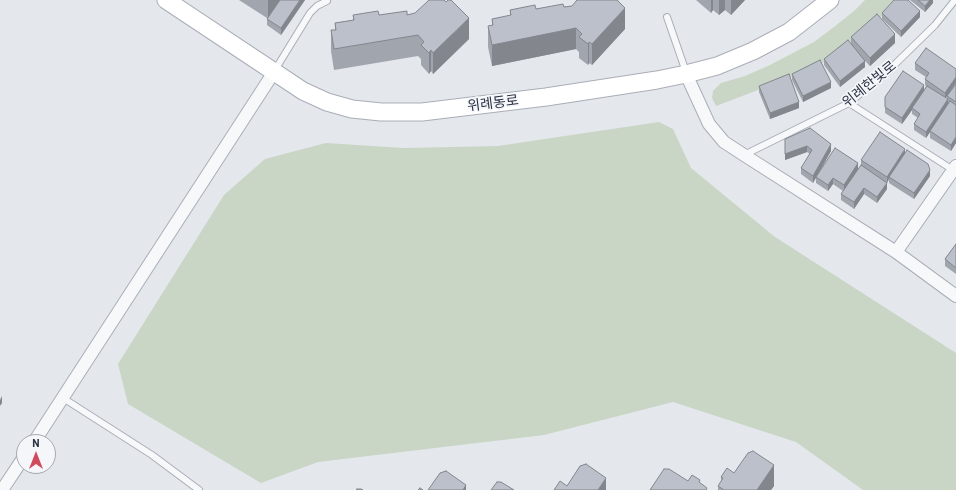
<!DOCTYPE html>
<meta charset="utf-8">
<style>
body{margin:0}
#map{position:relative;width:956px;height:490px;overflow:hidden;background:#e4e7ec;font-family:Barlow,sans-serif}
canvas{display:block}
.north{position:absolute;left:16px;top:434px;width:40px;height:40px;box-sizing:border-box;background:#f4f6f9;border:1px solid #a4a8b1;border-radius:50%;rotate:0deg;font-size:11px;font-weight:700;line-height:16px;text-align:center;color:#2b3445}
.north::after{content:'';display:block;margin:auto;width:14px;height:18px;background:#d1495b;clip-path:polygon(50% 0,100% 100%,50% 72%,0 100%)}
</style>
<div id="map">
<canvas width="956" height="490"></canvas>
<div class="north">N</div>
</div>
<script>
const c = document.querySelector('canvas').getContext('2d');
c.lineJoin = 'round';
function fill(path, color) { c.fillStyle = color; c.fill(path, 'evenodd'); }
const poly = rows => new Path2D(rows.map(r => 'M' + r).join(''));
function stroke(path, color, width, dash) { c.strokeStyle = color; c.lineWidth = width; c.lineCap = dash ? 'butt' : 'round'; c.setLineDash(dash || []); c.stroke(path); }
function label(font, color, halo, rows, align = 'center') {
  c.font = font + ' Barlow,"Noto Sans KR",sans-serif'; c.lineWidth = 3.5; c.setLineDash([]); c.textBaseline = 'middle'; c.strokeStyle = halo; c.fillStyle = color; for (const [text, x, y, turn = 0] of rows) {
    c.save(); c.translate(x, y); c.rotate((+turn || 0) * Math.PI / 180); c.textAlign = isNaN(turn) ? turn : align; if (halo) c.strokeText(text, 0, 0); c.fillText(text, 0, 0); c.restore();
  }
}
fill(poly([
 [865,0,897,0,878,20,849,44,821,64,792,77,716,106,712,98,713,91,721,83,745,76,770,65,814,42,834,27,854,11],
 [659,122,673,129,691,168,775,237,956,353,956,490,863,490,796,442,673,402,544,435,318,462,261,483,128,404,118,364,224,195,265,159,326,143,403,148,498,146]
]), '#c9d6c5');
const lane = poly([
 [667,17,686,72],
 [275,70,310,13,317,6,327,1],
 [849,103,953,170],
 [744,155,849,103,887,72,935,25,955,0],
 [63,398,152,455,199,490]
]);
const street = poly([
 [686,74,709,124,724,142,744,155,896,252,956,296],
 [896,252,956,166],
 [34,442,274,72],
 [2,490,24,457]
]);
const secondary = poly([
 [166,0,303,91,327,102,352,109,381,112,422,112,546,97,657,80,686,74,717,66,753,51,789,32,830,0]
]);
stroke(lane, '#a9aeb7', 8);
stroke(street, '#a9aeb7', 14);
stroke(secondary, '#a9aeb7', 19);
stroke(lane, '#f7f8fa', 6);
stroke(street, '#f7f8fa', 12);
stroke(secondary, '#fff', 17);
fill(poly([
 [239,0,305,0,281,35,267,25,267,18],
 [696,0,745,0,731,15,725,10,719,15,713,10,711,13],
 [910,0,933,0,933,3,925,12],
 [572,6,625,29,592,65,589,63,588,65,579,58,579,52,576,49,492,66,488,47,488,26,492,26,492,19,510,16,510,10,536,9,564,7],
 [882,13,920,17,901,37,882,19],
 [353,15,407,15,469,39,433,74,431,71,429,74,421,65,421,59,418,56,334,70,331,51,331,30,335,30,335,23,353,20],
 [851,37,895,43,870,66,865,61,865,67,840,87,824,65,824,59,851,43],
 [915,63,956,69,946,98,947,99,947,96,956,84,956,143,951,151,930,138,930,132,926,138,914,130,914,124,918,118,912,114,912,110,902,124,885,113,885,97,924,90,926,86,925,85,925,79,926,77,915,70],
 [792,74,831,88,803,102,792,80],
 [759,86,799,108,770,119,759,92],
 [785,139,831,151,813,183,801,174,801,168,810,154,807,152,785,160],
 [905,152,930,176,914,199,889,183,889,179,887,183,887,189,877,203,864,194,854,209,841,200,841,194,843,191,833,184,828,191,816,183,816,177,858,169,861,166,861,160],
 [956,244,956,274,945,266,945,259],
 [734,473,774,486,771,490,718,490,718,486,721,482,721,477]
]), '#a1a5ae');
fill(poly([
 [268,0,280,0,268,19],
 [300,0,305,0,281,35,281,28],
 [711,0,713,0,713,10,711,13],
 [719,0,725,0,725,10,719,15],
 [731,0,745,0,731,15],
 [930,0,933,0,933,3,925,12,925,6],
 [625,8,625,29,592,65,592,44],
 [920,11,920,17,901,37,901,31],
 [469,18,469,39,433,74,433,53],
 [576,28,576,49,492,66,492,45],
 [895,34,895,43,870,66,870,58],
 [589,42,589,63,588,65,588,44],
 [431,50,431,71,429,74,429,53],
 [865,61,865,67,840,87,840,81],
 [956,77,956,83,945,99,945,93],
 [831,82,831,88,803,102,803,96],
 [924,85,924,91,912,108,912,110,902,124,902,118],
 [948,99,948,106,926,138,926,132],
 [799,102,799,108,770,119,770,113],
 [956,137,956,143,951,151,951,145],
 [831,144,831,151,813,183,813,176],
 [807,146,807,152,785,160,785,154],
 [905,149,905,155,889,177,889,179,887,183,887,177],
 [858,163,858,169,844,191,844,185],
 [930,170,930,176,914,199,914,193],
 [833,178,833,184,828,191,828,185],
 [887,183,887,189,877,203,877,197],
 [864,188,864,194,854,209,854,202],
 [2,396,2,403,0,406,0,400],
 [774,465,774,486,771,490,757,490],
 [606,478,606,490,598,490],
 [466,485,466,490,463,490]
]), '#83868d');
const building = poly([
 [280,0,300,0,281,28,267,19,280,0],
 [429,0,444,0,446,2,448,0,451,0,469,18,433,53,431,50,429,53,421,45,424,42,418,35,334,49,331,30,336,30,335,23,354,20,353,15,378,11,379,15,407,11,407,15,415,13,429,0],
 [577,0,617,0,625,8,592,44,589,42,588,44,579,37,582,34,576,28,492,45,488,26,493,25,492,19,511,15,510,10,535,5,536,9,563,4,564,7,572,6,577,0],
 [894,0,908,0,920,11,901,31,882,13,894,0],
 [918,0,930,0,925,6,918,0],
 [877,14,895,34,870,58,851,37,877,14],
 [848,40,865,61,840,81,824,59,848,40],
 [926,48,956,69,956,77,945,93,925,79,929,73,915,63,926,48],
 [820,60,831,82,803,96,792,74,820,60],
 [903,71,924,85,902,118,885,107,885,97,903,71],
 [789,74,799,102,770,113,759,86,789,74],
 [956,84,956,102,947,96,956,84],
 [927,86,948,99,926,132,914,124,920,114,912,108,927,86],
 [950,101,956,105,956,137,951,145,930,131,950,101],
 [810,128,831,144,813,176,801,168,812,150,807,146,785,154,785,139,810,128],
 [880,132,905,149,887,177,861,160,880,132],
 [835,148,858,163,844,185,833,178,828,185,816,177,835,148],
 [907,150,928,164,930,170,914,193,889,177,907,150],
 [861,165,887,183,877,197,864,188,854,202,841,194,861,165],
 [956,244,956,268,945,259,956,244],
 [753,451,774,465,757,490,724,490,718,486,723,478,721,477,727,468,734,473,748,453,753,451],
 [586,464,606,478,598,490,554,490,560,481,567,486,580,466,586,464],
 [664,469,669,469,688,481,692,475,700,480,699,482,707,488,706,490,650,490,664,469],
 [446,471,466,485,463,490,428,490,440,473,446,471],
 [497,482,501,482,514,490,491,490,497,482],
 [420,488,423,490,418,490,420,488],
 [357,489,361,489,363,490,356,490,357,489]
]);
fill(building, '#bbc0ca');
stroke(building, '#83868d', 1);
label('14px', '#2b3445', '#f4f6f9', [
 ["위례한빛로",869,84,-39],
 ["위례동로",493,103,-7]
]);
</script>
